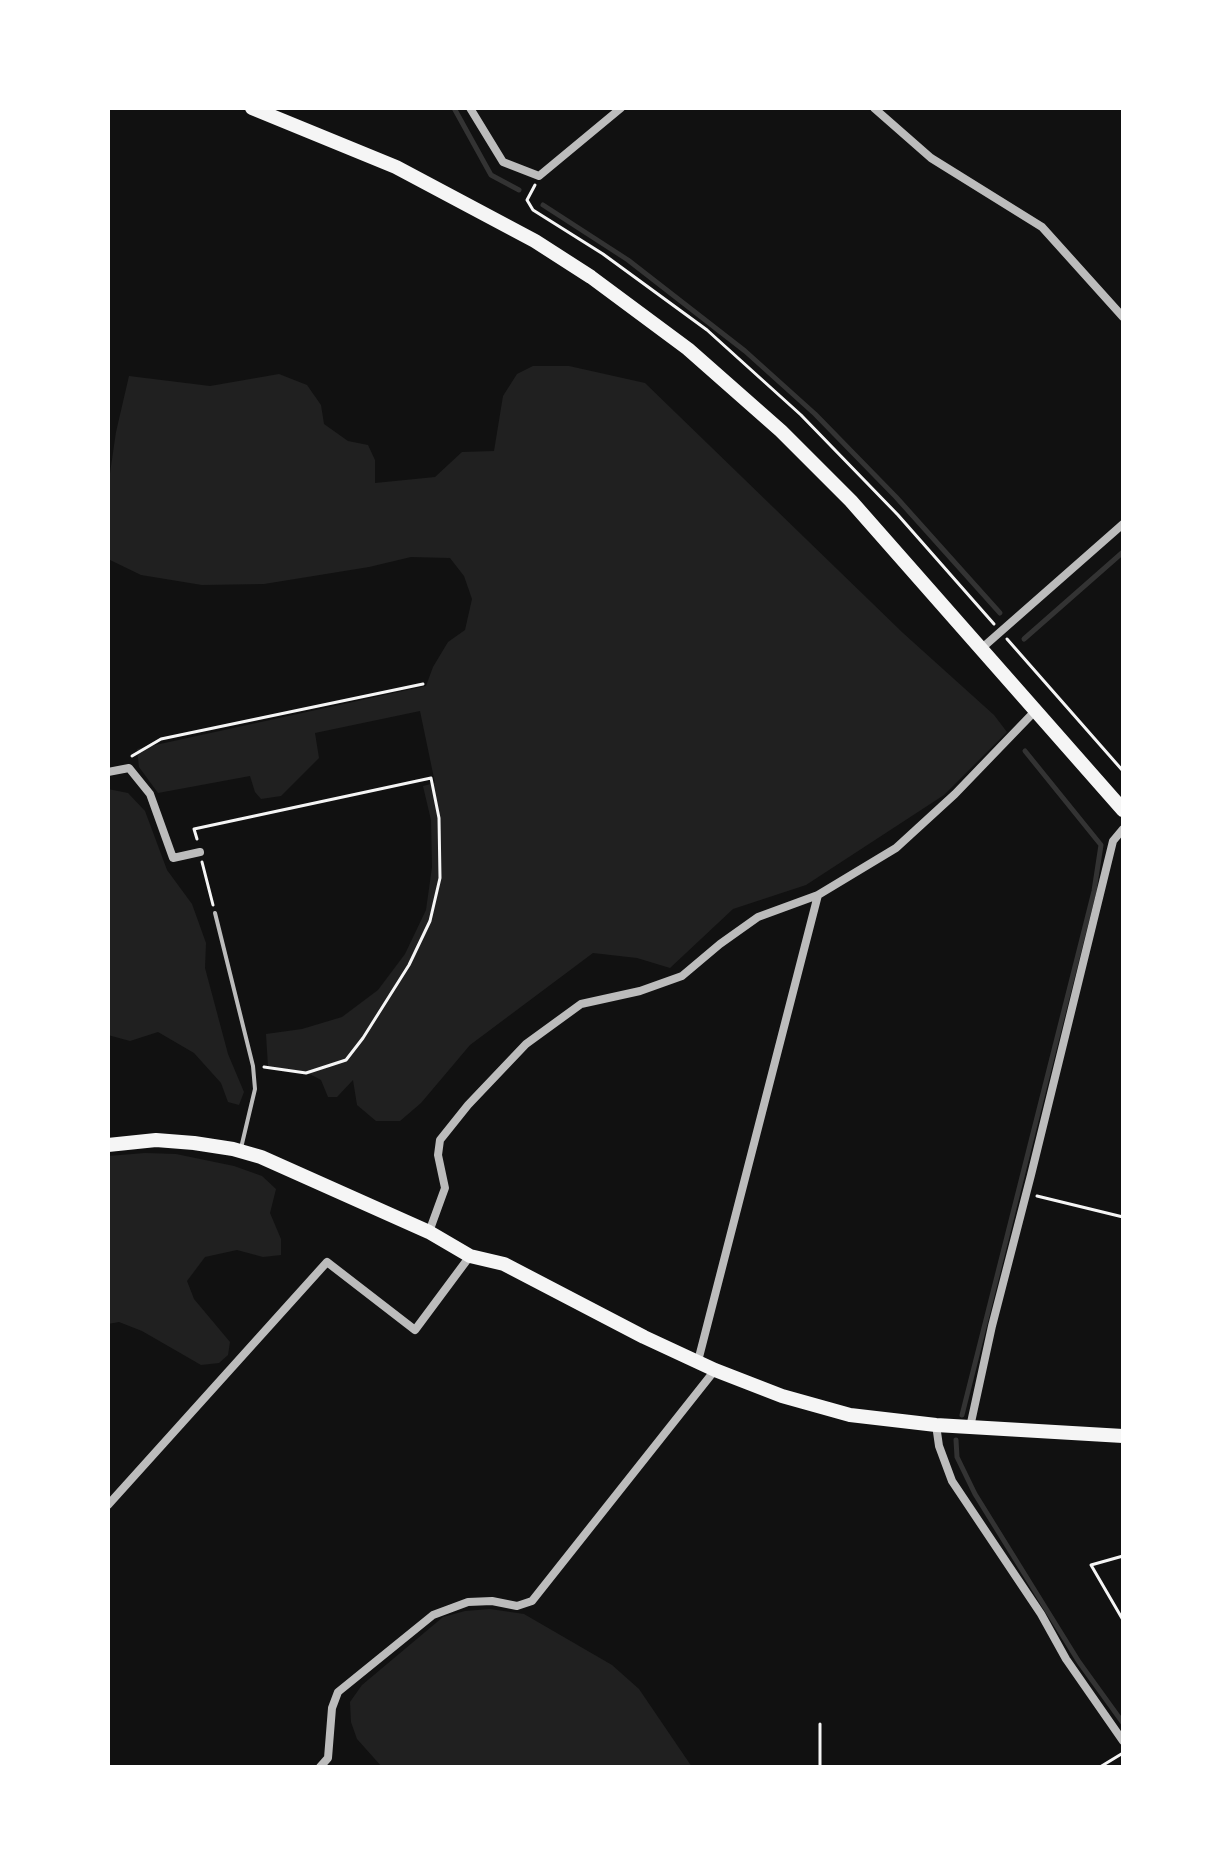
<!DOCTYPE html>
<style>
body{margin:0}
#map{position:relative;width:1231px;height:1875px;overflow:hidden;background:#111;font-family:Quicksand,sans-serif}
canvas{display:block}
.frame{position:absolute;inset:0;border:110px solid #fff;pointer-events:none}
</style>
<div id="map">
<canvas width="1231" height="1875"></canvas>
<div class="frame"></div>
</div>
<script>
const c = document.querySelector('canvas').getContext('2d');
c.lineJoin = 'round';
function fill(path, color) { c.fillStyle = color; c.fill(path, 'evenodd'); }
const poly = rows => new Path2D(rows.map(r => 'M' + r).join(''));
function stroke(path, color, width, dash) { c.strokeStyle = color; c.lineWidth = width; c.lineCap = dash ? 'butt' : 'round'; c.setLineDash(dash || []); c.stroke(path); }
fill(poly([
 [533,366,569,366,645,383,903,633,994,715,1007,732,944,795,806,885,733,909,670,968,637,958,593,953,470,1045,421,1103,400,1121,376,1121,357,1105,353,1080,337,1097,328,1097,321,1080,306,1072,268,1066,266,1034,302,1029,342,1017,378,990,405,954,426,910,432,867,431,820,423,786,435,783,420,711,315,733,319,758,281,796,261,799,255,792,250,776,158,793,139,767,137,749,426,686,433,667,448,642,465,630,472,599,464,576,450,558,411,557,369,567,264,584,202,585,141,575,108,559,108,487,116,432,129,376,210,386,279,374,307,385,321,405,324,424,348,441,368,445,375,460,375,483,435,477,462,452,494,451,503,396,517,374],
 [108,789,128,793,145,811,167,870,192,904,206,943,205,968,228,1054,244,1092,239,1105,228,1102,221,1083,194,1053,158,1032,130,1041,108,1035],
 [145,1153,176,1154,234,1166,262,1176,276,1189,270,1213,281,1239,281,1255,263,1257,237,1250,205,1257,187,1281,194,1299,230,1342,228,1355,219,1363,201,1365,142,1331,119,1322,108,1324,108,1156],
 [490,1609,524,1614,612,1665,639,1689,692,1767,382,1767,357,1739,351,1722,350,1702,362,1685,443,1617,465,1611]
]), '#202020');
stroke(poly([
 [454,108,491,175,519,190],
 [543,205,628,260,745,351,815,414,896,497,1000,613],
 [1024,639,1123,552],
 [962,1415,1094,891,1101,845,1025,751],
 [956,1440,957,1457,975,1494,1079,1662,1123,1723]
]), '#333', 5);
stroke(poly([
 [535,185,527,200,533,210,603,254,707,330,801,415,898,515,994,624],
 [1007,639,1123,771],
 [132,756,161,739,423,684],
 [197,839,194,829,431,778,439,818,440,878,430,921,409,965,363,1038,346,1060,306,1073,264,1067],
 [202,862,213,905],
 [1037,1196,1123,1217],
 [1123,1556,1091,1565,1123,1620],
 [820,1767,820,1724],
 [1100,1767,1123,1753]
]), '#f5f5f5', 3);
stroke(poly([
 [215,913,253,1066,255,1089,241,1148]
]), '#bcbcbc', 4);
stroke(poly([
 [470,108,503,162,539,176,621,108],
 [874,108,931,158,1042,227,1123,317],
 [982,648,1123,524],
 [108,772,129,768,150,794,173,858,200,852],
 [429,1232,445,1188,438,1155,440,1140,468,1105,526,1044,581,1004,640,991,682,976,720,944,758,917,818,895,896,848,955,794,1036,710],
 [698,1361,818,895],
 [936,1425,939,1446,952,1481,1041,1614,1066,1659,1123,1741],
 [970,1427,992,1326,1031,1175,1113,841,1123,829],
 [108,1505,327,1262,415,1330,470,1256],
 [320,1767,328,1758,332,1708,338,1692,433,1615,468,1602,492,1601,517,1606,532,1601,715,1370]
]), '#bcbcbc', 8);
stroke(poly([
 [252,108,396,167,535,241,591,277,688,349,781,431,851,501,1123,810],
 [108,1145,156,1140,194,1143,233,1149,261,1157,429,1232,470,1256,504,1264,644,1337,715,1370,782,1396,850,1415,936,1425,1123,1436]
]), '#f5f5f5', 14);
</script>
